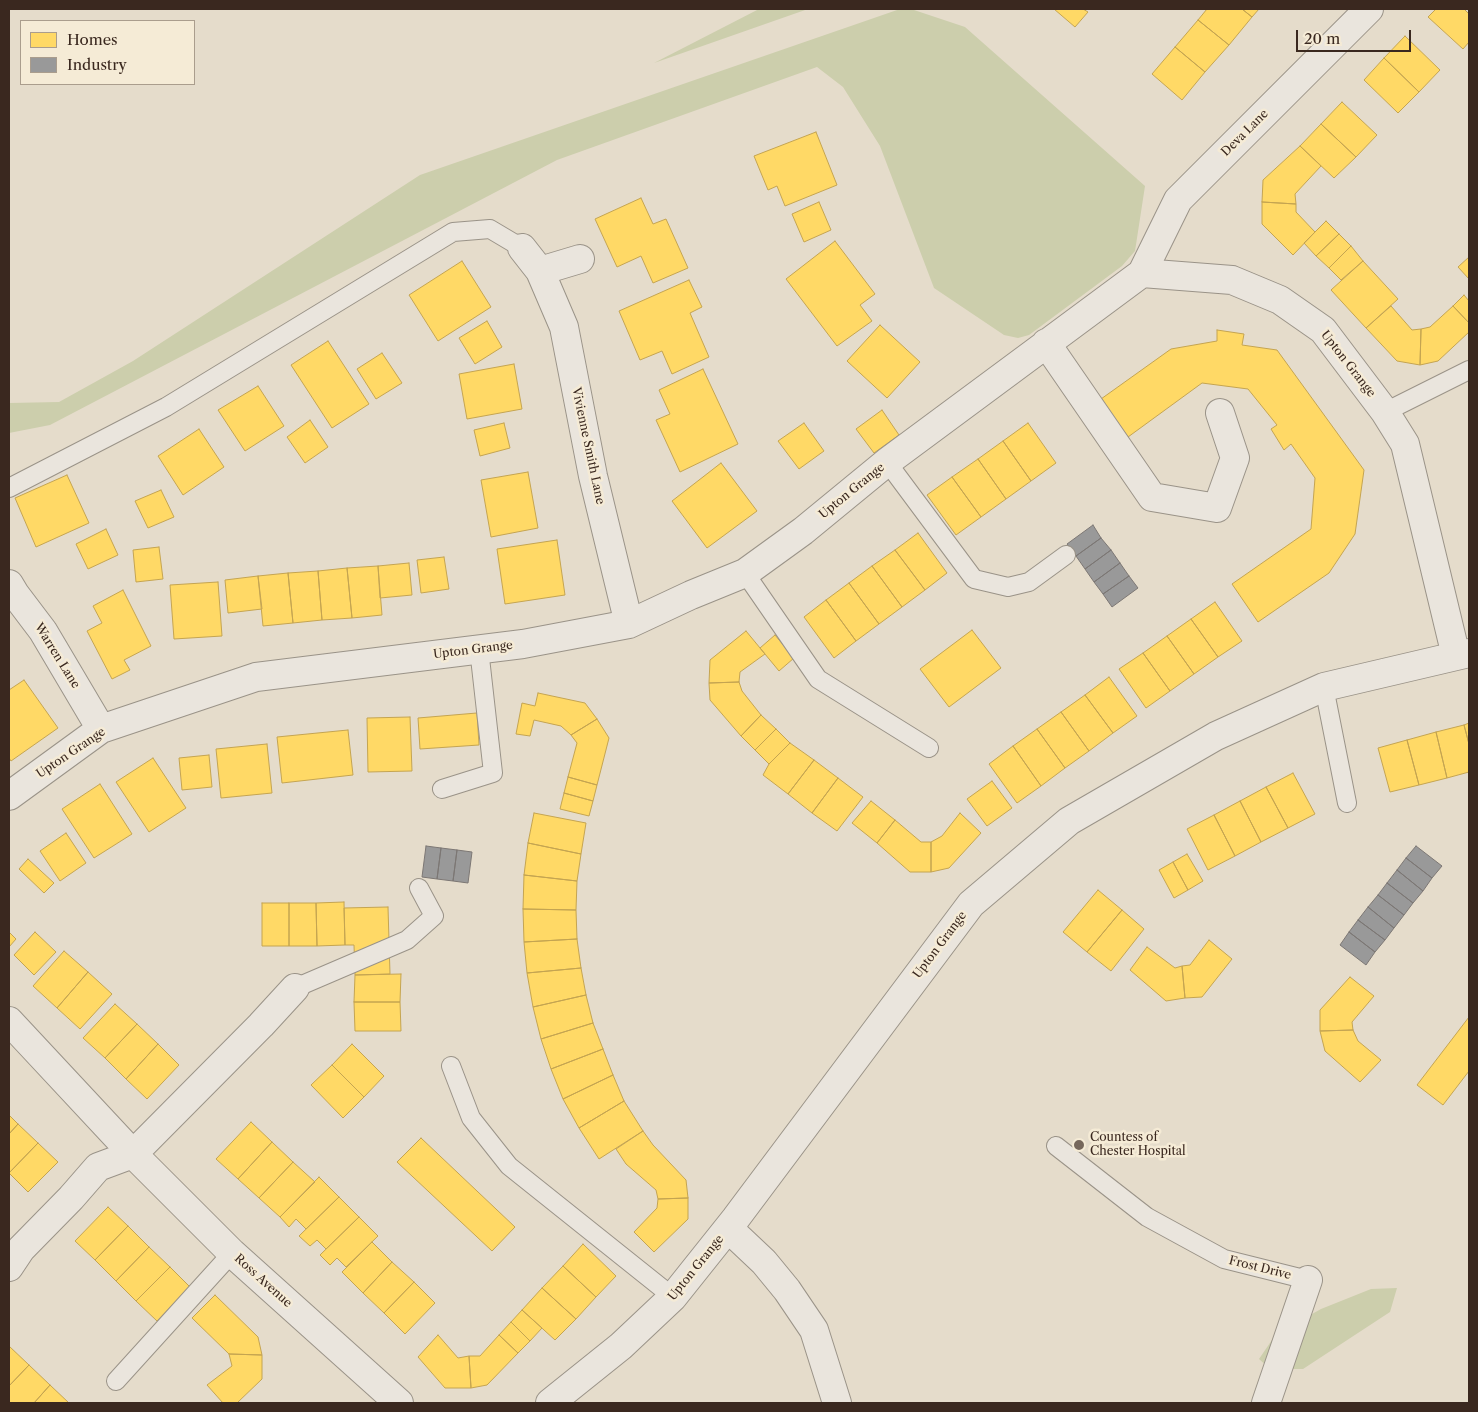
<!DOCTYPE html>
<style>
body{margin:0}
#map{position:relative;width:1478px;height:1412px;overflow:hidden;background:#e5dccb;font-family:"Libre Caslon Text",serif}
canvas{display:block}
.frame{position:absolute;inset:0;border:10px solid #3a281f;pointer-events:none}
.legend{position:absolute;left:20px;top:20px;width:175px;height:65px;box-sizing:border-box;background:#f5ebd6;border:1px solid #aa9d8d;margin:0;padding:6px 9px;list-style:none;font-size:15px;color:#3a281f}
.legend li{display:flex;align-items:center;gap:10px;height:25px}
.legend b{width:25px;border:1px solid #aa9d8d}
.scale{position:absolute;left:1296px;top:30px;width:115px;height:22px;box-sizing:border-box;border:2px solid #3a281f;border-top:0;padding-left:6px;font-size:15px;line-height:18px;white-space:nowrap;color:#3a281f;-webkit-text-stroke:4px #f5ebd6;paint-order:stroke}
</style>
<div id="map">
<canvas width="1478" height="1412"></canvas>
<div class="frame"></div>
<ul class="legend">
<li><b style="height:14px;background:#ffd966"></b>Homes</li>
<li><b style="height:14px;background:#999"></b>Industry</li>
</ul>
<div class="scale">20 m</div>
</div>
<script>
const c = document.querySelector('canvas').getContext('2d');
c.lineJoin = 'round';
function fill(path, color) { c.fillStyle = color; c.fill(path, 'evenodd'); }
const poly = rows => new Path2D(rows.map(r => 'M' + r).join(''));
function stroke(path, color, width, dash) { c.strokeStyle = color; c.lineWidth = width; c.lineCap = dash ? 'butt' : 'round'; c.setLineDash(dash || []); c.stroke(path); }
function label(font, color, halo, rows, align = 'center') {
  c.font = font + ' "Libre Caslon Text",serif'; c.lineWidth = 5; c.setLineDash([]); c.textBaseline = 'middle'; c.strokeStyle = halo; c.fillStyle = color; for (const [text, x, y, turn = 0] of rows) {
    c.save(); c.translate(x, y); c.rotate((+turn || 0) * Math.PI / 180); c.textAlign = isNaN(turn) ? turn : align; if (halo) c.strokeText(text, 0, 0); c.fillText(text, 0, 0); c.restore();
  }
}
fill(poly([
 [759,9,808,9,654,63],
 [900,9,911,9,965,27,1145,186,1135,251,1122,266,1029,335,1018,338,1004,335,934,288,880,146,843,87,817,67,557,160,50,425,9,433,9,403,59,402,133,361,420,175],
 [1397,1288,1390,1312,1303,1369,1270,1369,1259,1359,1276,1334,1321,1309,1371,1289]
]), '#ccceac');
const homes = poly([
 [1054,9,1083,9,1088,12,1075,27,1054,9],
 [1207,9,1242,9,1252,17,1229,45,1198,20,1207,9],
 [1242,9,1259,9,1252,17,1242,9],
 [1436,9,1464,9,1469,14,1469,42,1463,49,1428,17,1436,9],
 [1198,20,1229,45,1205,72,1175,47,1198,20],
 [1405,36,1440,70,1419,92,1384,58,1405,36],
 [1175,47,1205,72,1182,100,1152,74,1175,47],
 [1384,58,1419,92,1398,113,1364,80,1384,58],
 [1342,102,1377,135,1356,157,1321,124,1342,102],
 [1321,124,1356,157,1334,178,1300,146,1321,124],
 [816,132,837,185,785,206,777,186,768,190,754,156,816,132],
 [1300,146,1321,166,1295,194,1296,204,1262,202,1263,180,1300,146],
 [641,198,653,224,666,219,688,268,653,283,641,256,617,267,595,219,641,198],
 [819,202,831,230,804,242,792,214,819,202],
 [1262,202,1296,204,1296,212,1315,232,1293,255,1262,224,1262,202],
 [1326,221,1339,234,1316,256,1304,243,1326,221],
 [1339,234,1351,246,1329,268,1316,256,1339,234],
 [835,241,875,294,860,305,872,321,837,346,786,279,835,241],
 [1351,246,1363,261,1341,280,1329,268,1351,246],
 [1469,257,1469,279,1458,267,1469,257],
 [462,261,491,307,438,341,409,295,462,261],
 [1363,261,1398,299,1366,328,1331,290,1363,261],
 [689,280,702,307,690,313,709,357,672,374,662,351,640,360,619,311,689,280],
 [1464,295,1469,301,1469,323,1453,306,1464,295],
 [1391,306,1412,330,1421,329,1420,365,1397,361,1366,328,1391,306],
 [1453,306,1469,323,1469,332,1438,361,1420,365,1421,329,1430,327,1453,306],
 [487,321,502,347,475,364,459,338,487,321],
 [880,325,920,362,887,398,847,361,880,325],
 [1217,330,1244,334,1242,345,1277,350,1364,470,1355,534,1329,573,1258,622,1232,584,1311,529,1315,478,1291,444,1284,450,1271,429,1277,425,1248,389,1202,383,1128,437,1101,399,1171,349,1217,341,1217,330],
 [328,341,369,404,332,428,291,365,328,341],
 [382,353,402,383,376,399,357,369,382,353],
 [514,364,522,409,467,419,459,374,514,364],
 [703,369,738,444,680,472,656,420,670,414,659,390,703,369],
 [258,386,284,426,245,451,218,410,258,386],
 [882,410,899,435,874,453,856,429,882,410],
 [310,420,328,447,305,463,287,437,310,420],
 [504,423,510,448,480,456,474,430,504,423],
 [804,423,824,451,799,469,778,441,804,423],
 [1028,423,1056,463,1031,481,1003,441,1028,423],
 [199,429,224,467,183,495,158,456,199,429],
 [1003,441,1031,481,1006,499,978,459,1003,441],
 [978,459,1006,499,981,517,952,477,978,459],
 [721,463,757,511,707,548,672,501,721,463],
 [528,472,538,528,491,537,481,480,528,472],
 [67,475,89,523,36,547,15,498,67,475],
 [952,477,981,517,956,535,927,495,952,477],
 [161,490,174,517,148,528,135,501,161,490],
 [106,529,118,555,88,569,76,544,106,529],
 [918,533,947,573,925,590,895,550,918,533],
 [557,540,565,595,505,604,497,549,557,540],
 [159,547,163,579,136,582,133,550,159,547],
 [895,550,925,590,902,607,872,566,895,550],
 [444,557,449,589,421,593,417,560,444,557],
 [409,563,412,595,380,598,378,566,409,563],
 [378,566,382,615,352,618,347,568,378,566],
 [872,566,902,607,879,624,849,583,872,566],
 [347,568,352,618,322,620,318,571,347,568],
 [318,571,322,620,293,623,288,573,318,571],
 [288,573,293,623,263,626,258,576,288,573],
 [258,576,262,609,228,613,225,580,258,576],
 [218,582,222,636,174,639,170,585,218,582],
 [849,583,879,624,856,641,826,600,849,583],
 [123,590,151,646,124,660,130,670,112,679,87,631,102,623,93,606,123,590],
 [826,600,856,641,834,658,804,617,826,600],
 [1215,602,1242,641,1218,657,1191,619,1215,602],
 [1191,619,1218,657,1194,674,1167,636,1191,619],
 [972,630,1001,668,949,707,920,669,972,630],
 [746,631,765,654,740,672,739,682,709,683,710,660,746,631],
 [775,635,794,658,779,671,760,648,775,635],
 [1167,636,1194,674,1170,691,1143,653,1167,636],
 [1143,653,1170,691,1146,708,1119,669,1143,653],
 [1109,677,1137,716,1113,733,1085,695,1109,677],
 [24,680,58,728,11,761,9,758,9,690,24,680],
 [739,682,742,691,761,715,741,736,710,700,709,683,739,682],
 [538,693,585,703,597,719,571,735,561,726,534,720,530,736,516,734,522,703,535,706,538,693],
 [1085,695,1113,733,1089,751,1061,712,1085,695],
 [1061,712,1089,751,1065,768,1037,729,1061,712],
 [477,713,479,745,420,749,418,718,477,713],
 [761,715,776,729,755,750,741,736,761,715],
 [410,717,412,771,368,772,367,718,410,717],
 [597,719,609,738,597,785,568,777,577,743,571,735,597,719],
 [1469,723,1469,744,1464,725,1469,723],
 [1464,725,1469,744,1469,772,1447,778,1436,732,1464,725],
 [776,729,790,743,769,764,755,750,776,729],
 [1037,729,1065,768,1041,786,1013,746,1037,729],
 [348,730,353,775,282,783,277,737,348,730],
 [1436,732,1447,778,1419,785,1407,740,1436,732],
 [1407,740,1419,785,1390,792,1378,748,1407,740],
 [790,743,814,760,788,794,763,775,769,764,790,743],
 [267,744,272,793,221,798,216,749,267,744],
 [1013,746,1041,786,1017,803,989,764,1013,746],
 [209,755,212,787,182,790,179,758,209,755],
 [153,758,186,808,149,832,116,782,153,758],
 [814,760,838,778,812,813,788,794,814,760],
 [1293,773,1315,814,1288,828,1266,787,1293,773],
 [568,777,597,785,593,801,564,793,568,777],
 [838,778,863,797,837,831,812,813,838,778],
 [992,781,1012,808,987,826,967,799,992,781],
 [100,784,132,834,94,858,62,809,100,784],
 [1266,787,1288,828,1261,842,1240,801,1266,787],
 [564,793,593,801,589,816,560,809,564,793],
 [871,801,895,820,877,843,852,823,871,801],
 [1240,801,1261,842,1235,856,1214,815,1240,801],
 [534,813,586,823,581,854,528,843,534,813],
 [960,813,981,833,949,868,931,872,931,842,942,836,960,813],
 [1214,815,1235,856,1208,870,1187,829,1214,815],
 [895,820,921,842,931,842,931,872,910,872,877,843,895,820],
 [66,833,86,863,60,881,40,851,66,833],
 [528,843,581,854,577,881,524,875,528,843],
 [1187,854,1203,881,1188,890,1173,862,1187,854],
 [28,859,54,883,44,893,19,869,28,859],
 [1173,862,1188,890,1174,898,1159,870,1173,862],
 [524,875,577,881,576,910,523,909,524,875],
 [1098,890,1122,910,1087,952,1063,932,1098,890],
 [344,902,345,945,317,946,316,903,344,902],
 [262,903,289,903,289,946,262,946,262,903],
 [289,903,316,903,317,946,289,946,289,903],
 [388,907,390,974,355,975,354,945,345,945,344,908,388,907],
 [523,909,576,910,577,939,524,942,523,909],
 [1122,910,1144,929,1111,971,1087,952,1122,910],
 [9,932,16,939,9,947,9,932],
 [35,932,56,952,34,975,14,955,35,932],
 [577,939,581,968,527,973,524,942,577,939],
 [1209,940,1232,959,1202,997,1185,998,1182,966,1190,965,1209,940],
 [1147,947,1175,968,1182,966,1185,998,1166,1001,1130,970,1147,947],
 [64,951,88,972,57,1008,33,986,64,951],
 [581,968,586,995,533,1007,527,973,581,968],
 [88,972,112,994,80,1029,57,1008,88,972],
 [401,974,400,1002,354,1002,355,975,401,974],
 [1350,977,1374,996,1352,1022,1353,1030,1320,1031,1320,1010,1350,977],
 [586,995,593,1023,541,1039,533,1007,586,995],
 [354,1002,400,1002,401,1031,355,1031,354,1002],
 [115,1004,137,1024,105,1058,83,1038,115,1004],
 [1469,1017,1469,1071,1443,1105,1417,1085,1469,1017],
 [593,1023,603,1049,551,1069,541,1039,593,1023],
 [137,1024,158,1044,126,1079,105,1058,137,1024],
 [1353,1030,1358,1041,1381,1060,1360,1082,1325,1051,1320,1031,1353,1030],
 [158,1044,179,1065,147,1099,126,1079,158,1044],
 [352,1044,384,1076,364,1097,332,1065,352,1044],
 [603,1049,613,1075,563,1099,551,1069,603,1049],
 [332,1065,364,1097,343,1118,311,1085,332,1065],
 [613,1075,624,1101,579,1128,563,1099,613,1075],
 [624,1101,643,1131,599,1159,579,1128,624,1101],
 [9,1115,18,1124,9,1134,9,1115],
 [251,1122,272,1142,238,1179,216,1159,251,1122],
 [18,1124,38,1143,9,1173,9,1134,18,1124],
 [643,1131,653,1145,686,1180,688,1198,658,1199,656,1190,626,1164,616,1149,643,1131],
 [421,1138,515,1227,492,1251,397,1162,421,1138],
 [272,1142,293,1162,259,1198,238,1179,272,1142],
 [38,1143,58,1162,28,1192,9,1173,38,1143],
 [293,1162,315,1182,280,1217,259,1198,293,1162],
 [319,1177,339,1197,306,1229,296,1219,289,1227,280,1217,319,1177],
 [339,1197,359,1217,326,1249,317,1240,310,1246,299,1236,339,1197],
 [688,1198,688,1219,654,1252,634,1232,657,1208,658,1199,688,1198],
 [108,1207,128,1226,95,1260,75,1241,108,1207],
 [359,1217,378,1236,346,1267,337,1258,330,1265,320,1255,359,1217],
 [128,1226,149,1247,116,1281,95,1260,128,1226],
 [372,1242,392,1262,363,1293,342,1272,372,1242],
 [583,1244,616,1276,596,1297,563,1266,583,1244],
 [149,1247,170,1267,136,1301,116,1281,149,1247],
 [392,1262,414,1282,384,1313,363,1293,392,1262],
 [563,1266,596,1297,576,1319,542,1288,563,1266],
 [170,1267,190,1287,157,1321,136,1301,170,1267],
 [414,1282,435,1303,405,1334,384,1313,414,1282],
 [542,1288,576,1319,555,1340,522,1310,542,1288],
 [215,1295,258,1337,262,1355,229,1354,192,1318,215,1295],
 [522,1310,542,1328,530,1341,511,1322,522,1310],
 [511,1322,530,1341,518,1353,499,1335,511,1322],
 [438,1335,458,1358,469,1356,471,1388,445,1388,418,1357,438,1335],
 [499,1335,518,1353,487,1385,471,1388,469,1356,480,1356,499,1335],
 [9,1346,29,1365,9,1386,9,1346],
 [229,1354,262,1355,262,1379,237,1403,223,1403,207,1385,232,1366,229,1354],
 [29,1365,50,1385,34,1403,9,1403,9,1386,29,1365],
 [50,1385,69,1403,34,1403,50,1385]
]);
fill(homes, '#ffd966');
stroke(homes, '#c4a451', 1);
const industry = poly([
 [1093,525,1101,538,1076,556,1067,544,1093,525],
 [1101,538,1111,550,1085,569,1076,556,1101,538],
 [1111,550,1120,563,1094,582,1085,569,1111,550],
 [1120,563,1129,576,1103,594,1094,582,1120,563],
 [1129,576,1138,588,1112,607,1103,594,1129,576],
 [426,846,441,848,437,879,422,877,426,846],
 [1416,846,1442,866,1432,878,1406,858,1416,846],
 [441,848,457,850,453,881,437,879,441,848],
 [457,850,472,852,468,883,453,881,457,850],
 [1406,858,1432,878,1423,891,1397,870,1406,858],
 [1397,870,1423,891,1413,903,1387,883,1397,870],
 [1387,883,1413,903,1404,915,1378,895,1387,883],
 [1378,895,1404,915,1394,928,1368,907,1378,895],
 [1368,907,1394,928,1385,940,1358,920,1368,907],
 [1358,920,1385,940,1375,952,1349,932,1358,920],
 [1349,932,1375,952,1366,965,1340,945,1349,932]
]);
fill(industry, '#999');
stroke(industry, '#7c7774', 1);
const lane = poly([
 [1385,412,1469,370],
 [887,462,974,579,1008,587,1029,582,1066,555],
 [9,488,166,407,453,232,490,229,522,248],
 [745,573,818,679,929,748],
 [1324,687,1347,803],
 [442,789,493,773,479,649],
 [295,988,407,940,434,916,419,888],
 [451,1066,471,1118,509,1166,673,1297],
 [1056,1146,1147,1217,1224,1259,1308,1280],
 [116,1381,232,1253]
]);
const street = poly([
 [522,248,540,271,564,327,593,476,629,624],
 [540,271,580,259],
 [1142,273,1178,200,1369,9],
 [1046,343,1152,497,1217,508,1235,458,1220,413],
 [9,584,15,594,43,631,101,729],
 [9,796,101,729,256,677,523,644,629,624,691,595,745,573,803,531,887,462,1142,273,1232,280,1280,300,1323,330,1385,412,1405,444,1456,656],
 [9,1021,133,1154,232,1253,399,1403],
 [728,1228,764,1262,787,1290,814,1330,837,1403],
 [9,1267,21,1249,71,1198,98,1167,133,1154,261,1025,295,988],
 [550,1403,621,1346,673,1297,736,1218,971,904,1069,821,1216,736,1324,687,1469,653],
 [1266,1403,1308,1280]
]);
stroke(lane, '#9a9388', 20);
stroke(street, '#9a9388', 30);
stroke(lane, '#eae5dd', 18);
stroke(street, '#eae5dd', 28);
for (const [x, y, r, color] of [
 [1079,1145,6,"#76675b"]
]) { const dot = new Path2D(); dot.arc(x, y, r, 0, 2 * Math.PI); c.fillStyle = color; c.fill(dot); stroke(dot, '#f5ebd6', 2); }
label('12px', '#3a281f', '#f5ebd6', [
 ["Deva Lane",1245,133,-45],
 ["Upton Grange",1348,364,52],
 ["Vivienne Smith Lane",588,446,78],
 ["Upton Grange",852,491,-39],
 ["Upton Grange",473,650,-7],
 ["Warren Lane",57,656,58],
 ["Upton Grange",71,753,-34],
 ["Upton Grange",940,945,-53],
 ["Upton Grange",696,1268,-51],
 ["Frost Drive",1260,1268,14],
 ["Ross Avenue",263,1281,42]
]);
label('12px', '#3a281f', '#f5ebd6', [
 ["Countess of",1090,1138],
 ["Chester Hospital",1090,1152]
], 'left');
</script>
